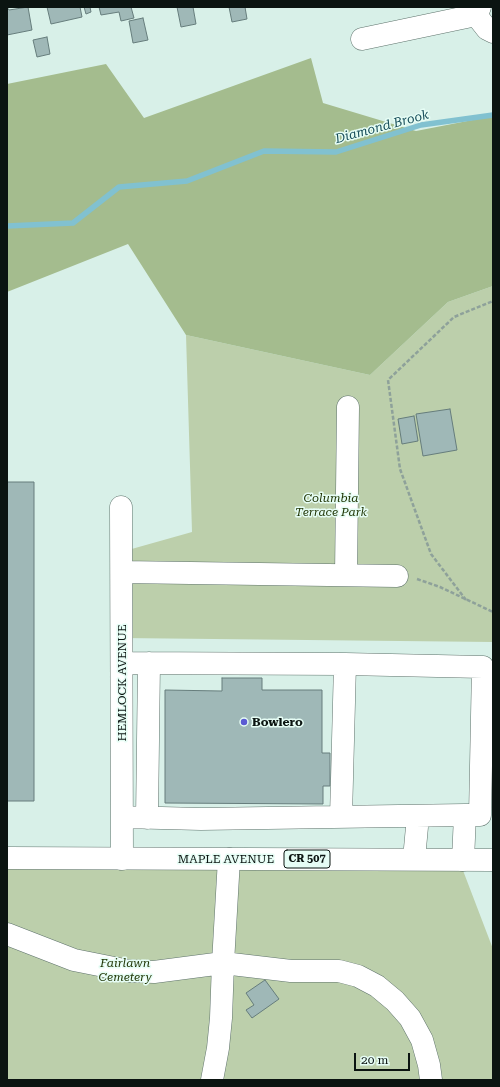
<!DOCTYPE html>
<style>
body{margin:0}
#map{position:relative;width:500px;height:1087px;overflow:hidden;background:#d8f0e8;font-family:"Roboto Serif",serif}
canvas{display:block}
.frame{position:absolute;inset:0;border:8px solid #0b1411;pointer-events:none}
.scale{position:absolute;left:354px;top:1053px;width:56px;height:18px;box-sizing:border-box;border:2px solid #0b1411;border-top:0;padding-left:5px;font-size:12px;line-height:14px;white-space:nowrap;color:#0b1411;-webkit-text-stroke:3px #e6fdf5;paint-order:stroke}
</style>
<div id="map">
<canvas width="500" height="1087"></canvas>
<div class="frame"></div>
<div class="scale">20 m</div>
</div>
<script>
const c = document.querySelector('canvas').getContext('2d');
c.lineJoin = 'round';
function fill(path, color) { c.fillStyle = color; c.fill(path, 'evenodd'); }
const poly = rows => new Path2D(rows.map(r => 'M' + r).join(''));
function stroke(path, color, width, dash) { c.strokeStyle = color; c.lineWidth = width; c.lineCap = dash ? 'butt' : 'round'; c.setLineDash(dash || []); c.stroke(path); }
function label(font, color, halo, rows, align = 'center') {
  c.font = font + ' "Roboto Serif",serif'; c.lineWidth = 3; c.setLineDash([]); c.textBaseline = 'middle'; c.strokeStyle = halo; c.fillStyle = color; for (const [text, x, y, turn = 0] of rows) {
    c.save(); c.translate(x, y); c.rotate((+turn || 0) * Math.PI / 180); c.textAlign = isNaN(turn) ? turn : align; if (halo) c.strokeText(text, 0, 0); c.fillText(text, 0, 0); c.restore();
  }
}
fill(poly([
 [493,286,493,642,121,638,121,552,192,532,186,335,370,375,448,302],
 [7,858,459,860,493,949,493,1080,7,1080]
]), '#bccfab');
fill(poly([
 [311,58,323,103,416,131,493,116,493,286,448,302,370,375,186,335,128,244,7,292,7,84,106,64,144,118]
]), '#a4bc8e');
stroke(poly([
 [7,226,73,223,119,187,187,181,264,151,336,152,421,125,493,115]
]), '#81c1d0', 5.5);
const building = poly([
 [7,7,9,10,28,7,32,30,7,35,7,7],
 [47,7,80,7,82,17,51,24,47,7],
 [84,7,90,7,91,12,86,14,84,7],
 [99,7,131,7,134,18,121,21,119,12,101,15,99,7],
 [177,7,193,7,196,24,181,27,177,7],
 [229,7,245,7,247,19,232,22,229,7],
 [143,18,148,40,133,43,129,21,143,18],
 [47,37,50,54,37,57,33,40,47,37],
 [450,409,457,450,423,456,416,414,450,409],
 [414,416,418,441,402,444,398,419,414,416],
 [7,482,34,482,34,801,7,801,7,482],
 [222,678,262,678,262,690,322,690,322,753,330,753,330,786,323,786,323,804,165,803,165,690,222,691,222,678],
 [265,980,279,999,252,1018,246,1010,254,1005,246,993,265,980]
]);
fill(building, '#9fb8b7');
stroke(building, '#667d7c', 1);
const minor = poly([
 [476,15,487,29,493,32],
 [362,39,476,15,480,7],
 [121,507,122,859],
 [122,572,397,576],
 [346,575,348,407],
 [122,663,345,664,341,817],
 [345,664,483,667,480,815,465,815],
 [122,817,201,819,465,815,463,860],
 [147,818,149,663],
 [414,859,418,816],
 [7,934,74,960,129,971,154,972,223,963,291,971,339,971,358,976,377,986,395,1001,410,1018,422,1040,429,1065,431,1080],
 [212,1080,218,1048,221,1018,223,963,229,859]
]);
const major = poly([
 [7,858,493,860]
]);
stroke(minor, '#5f736c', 23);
stroke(major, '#5f736c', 23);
stroke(poly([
 [417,579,440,587,493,612],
 [466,600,431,554,400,469,388,380,454,317,493,301]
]), '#8ea19a', 2.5, [4, 2]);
stroke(minor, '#fff', 22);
stroke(major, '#fff', 22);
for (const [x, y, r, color] of [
 [244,722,4,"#5b5bd3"]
]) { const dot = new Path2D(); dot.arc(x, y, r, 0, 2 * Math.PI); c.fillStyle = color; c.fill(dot); stroke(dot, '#e6fdf5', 1.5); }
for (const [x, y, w] of [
 [307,859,46]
]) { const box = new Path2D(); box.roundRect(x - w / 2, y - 9, w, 18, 3); c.fillStyle = '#e6fdf5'; c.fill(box); stroke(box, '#0b1411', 1); }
label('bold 11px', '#0b1411', null, [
 ["CR 507",307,859]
]);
label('italic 12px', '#1d3200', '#e6fdf5', [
 ["Columbia",331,498],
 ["Terrace Park",331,512],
 ["Fairlawn",125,963],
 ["Cemetery",125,977]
]);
label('12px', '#0b1411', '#e6fdf5', [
 ["HEMLOCK AVENUE",122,683,-90],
 ["MAPLE AVENUE",226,859]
]);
label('bold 12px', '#0b1411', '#e6fdf5', [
 ["Bowlero",252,722]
], 'left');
label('italic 13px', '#174d59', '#e6fdf5', [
 ["Diamond Brook",382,127,-15]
]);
</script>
